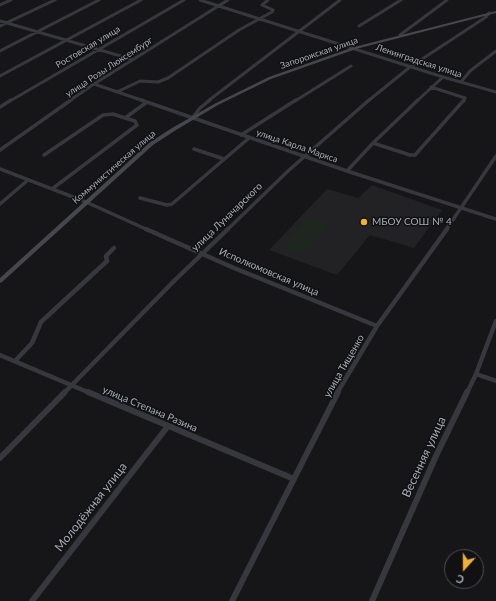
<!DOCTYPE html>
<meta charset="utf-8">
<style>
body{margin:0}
#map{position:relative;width:496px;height:601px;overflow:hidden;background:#161618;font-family:Lato,sans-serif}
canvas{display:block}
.north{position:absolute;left:444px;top:549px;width:40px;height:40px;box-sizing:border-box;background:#111113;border:1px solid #4d4f55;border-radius:50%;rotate:201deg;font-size:11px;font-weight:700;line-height:16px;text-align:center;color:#a8adb8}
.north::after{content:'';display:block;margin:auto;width:14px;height:18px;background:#f2b134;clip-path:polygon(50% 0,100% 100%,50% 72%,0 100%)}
</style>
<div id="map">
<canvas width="496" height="601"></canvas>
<div class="north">С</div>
</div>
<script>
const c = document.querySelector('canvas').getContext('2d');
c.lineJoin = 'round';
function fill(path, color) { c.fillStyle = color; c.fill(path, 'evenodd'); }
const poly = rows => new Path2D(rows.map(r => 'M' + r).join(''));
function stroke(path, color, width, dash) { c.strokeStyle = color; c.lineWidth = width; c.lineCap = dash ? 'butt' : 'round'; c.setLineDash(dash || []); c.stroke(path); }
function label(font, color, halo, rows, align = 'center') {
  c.font = font + ' Lato,sans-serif'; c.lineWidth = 3; c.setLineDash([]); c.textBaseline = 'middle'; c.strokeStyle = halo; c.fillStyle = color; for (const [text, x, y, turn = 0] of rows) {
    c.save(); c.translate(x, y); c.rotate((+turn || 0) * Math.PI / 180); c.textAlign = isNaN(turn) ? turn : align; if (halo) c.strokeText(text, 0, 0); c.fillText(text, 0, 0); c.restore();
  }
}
fill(poly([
 [372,185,442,210,414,248,370,235,337,275,269,250,327,189,358,198]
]), '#222225');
fill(poly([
 [313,218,325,221,327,225,326,229,306,251,296,253,288,249,286,246,287,241,306,221]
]), '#1e261f');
stroke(poly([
 [200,0,443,77,496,92],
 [0,5,11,0],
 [0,21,131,59],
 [0,26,55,0],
 [359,26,401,0],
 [400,35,447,0],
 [0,51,99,0],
 [0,76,141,0],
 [461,82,470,71,496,51],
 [94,84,144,101],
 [431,87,465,98,464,101],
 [117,92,140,81,158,82,168,78,239,30,272,12,273,10,262,5,268,0],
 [10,101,184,0],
 [69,101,94,84,228,0],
 [208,101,340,0],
 [295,101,351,66],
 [368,101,410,67,486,17,489,13],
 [417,101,443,77]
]), '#37383d', 3);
stroke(poly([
 [141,100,347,171,496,219],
 [0,107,11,100],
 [193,117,200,108,210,100],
 [241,135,296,100],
 [373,143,410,155,415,155,464,100],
 [194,149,224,159],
 [0,150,71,100],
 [44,155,103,115,113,114,125,118,147,102],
 [0,169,86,202,148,230],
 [347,171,373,143,418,100],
 [52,189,137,125,135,121,125,118],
 [140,198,167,205,172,204,249,138],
 [0,204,28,180],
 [227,230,288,171,369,100],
 [446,230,496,156]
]), '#37383d', 3.5);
stroke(poly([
 [146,229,234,268,377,326],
 [0,355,90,393],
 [15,361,32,343,41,322,107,261,106,256,114,248],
 [476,374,496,381],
 [64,393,175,280,228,229],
 [337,393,377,326,447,229],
 [467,393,476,374,496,321]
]), '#37383d', 4.5);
stroke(poly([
 [88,392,294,479],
 [0,458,65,392],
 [32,601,168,426],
 [232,601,338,392],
 [372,601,436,456,467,392]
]), '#37383d', 6);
fill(poly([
 [496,11,496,13,356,49,271,79,218,105,176,130,153,145,2,282,0,283,0,278,149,143,172,128,216,103,269,77,354,47,496,11]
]), '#45474d');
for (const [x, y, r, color] of [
 [364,222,4,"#f2b134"]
]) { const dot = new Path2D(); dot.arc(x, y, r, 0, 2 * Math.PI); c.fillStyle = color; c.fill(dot); stroke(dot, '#111113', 1.5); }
label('9px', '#a8adb8', '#111113', [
 ["Ростовская улица",88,47,-31],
 ["Запорожская улица",319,53,-19],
 ["Ленинградская улица",419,61,18],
 ["улица Розы Люксембург",109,67,-33],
 ["улица Карла Маркса",297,146,19],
 ["Коммунистическая улица",114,167,-41]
]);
label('10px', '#a8adb8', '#111113', [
 ["улица Луначарского",227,217,-44],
 ["Исполкомовская улица",269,272,23],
 ["улица Тищенко",344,366,-60],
 ["улица Степана Разина",150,409,23]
]);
label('10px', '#a8adb8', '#111113', [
 ["МБОУ СОШ № 4",372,222]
], 'left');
label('12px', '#a8adb8', '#111113', [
 ["Весенняя улица",424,457,-65],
 ["Молодёжная улица",91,507,-52]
]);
</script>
